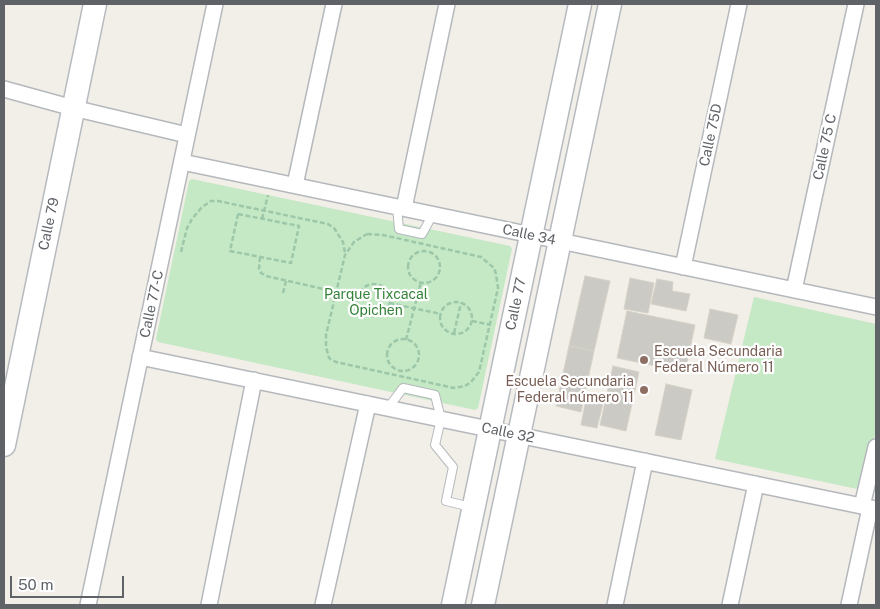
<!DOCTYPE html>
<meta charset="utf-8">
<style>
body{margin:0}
#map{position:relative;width:880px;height:609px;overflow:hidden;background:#f1efe8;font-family:"Public Sans",sans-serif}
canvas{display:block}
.frame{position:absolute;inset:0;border:5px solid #5f6368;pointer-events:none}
.scale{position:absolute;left:10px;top:576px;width:114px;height:22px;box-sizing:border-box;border:2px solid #5f6368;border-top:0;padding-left:6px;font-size:15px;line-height:18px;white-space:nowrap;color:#5f6368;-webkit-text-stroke:4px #fff;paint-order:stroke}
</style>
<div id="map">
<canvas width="880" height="609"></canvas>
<div class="frame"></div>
<div class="scale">50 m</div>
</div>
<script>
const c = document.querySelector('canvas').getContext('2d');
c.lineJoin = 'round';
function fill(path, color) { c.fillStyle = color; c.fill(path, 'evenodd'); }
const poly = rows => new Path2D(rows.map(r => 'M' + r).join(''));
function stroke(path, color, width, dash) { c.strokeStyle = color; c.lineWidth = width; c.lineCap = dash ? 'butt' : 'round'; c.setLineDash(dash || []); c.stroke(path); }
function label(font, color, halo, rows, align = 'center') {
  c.font = font + ' "Public Sans",sans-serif'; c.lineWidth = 4.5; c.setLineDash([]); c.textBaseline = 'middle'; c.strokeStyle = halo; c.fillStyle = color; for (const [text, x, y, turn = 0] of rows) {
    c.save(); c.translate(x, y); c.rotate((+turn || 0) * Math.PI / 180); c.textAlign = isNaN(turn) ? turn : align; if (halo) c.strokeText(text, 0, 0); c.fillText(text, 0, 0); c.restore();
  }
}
fill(poly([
 [192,179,510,246,512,249,478,408,475,410,158,342,156,339,189,181],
 [754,297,876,324,876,430,862,490,715,459]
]), '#c5e8c5');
const building = poly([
 [585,276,610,281,594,351,569,346,585,276],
 [630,278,654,283,648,313,624,309,630,278],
 [657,279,673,282,672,291,690,294,686,311,651,304,657,279],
 [710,309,738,315,731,344,704,338,710,309],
 [627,311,695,325,685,372,617,358,627,311],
 [569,346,594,351,581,412,556,406,569,346],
 [613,366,639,372,626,431,600,425,613,366],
 [666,384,692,390,681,440,655,435,666,384],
 [586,399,603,403,597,428,581,425,586,399]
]);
fill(building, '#cccac5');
stroke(building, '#d6d1c6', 1);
const lane = poly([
 [397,207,399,229,422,234,433,214],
 [388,408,403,388,435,395,441,419,435,445,453,467,446,501,471,507]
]);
const street = poly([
 [4,89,73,108,187,135],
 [182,162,876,307],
 [295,185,334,4],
 [404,208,447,4],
 [683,267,739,4],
 [794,290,856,4],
 [140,357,876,509],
 [862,506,876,447],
 [88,605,215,4],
 [209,605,254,380],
 [323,605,368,404],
 [615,605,645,461],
 [730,605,756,484],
 [849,605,870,508]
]);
const secondary = poly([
 [4,445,95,4],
 [453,605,580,4],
 [483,605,610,4]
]);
stroke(lane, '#b5b8bc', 10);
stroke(street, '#b5b8bc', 18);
stroke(secondary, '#b6babf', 25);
stroke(poly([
 [238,214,299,226,291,263,230,251,238,214],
 [262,219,268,195],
 [367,234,383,235,481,257,494,268,496,274,498,288,479,372,471,382,465,386,454,388,336,362,329,358,326,347,326,335,345,255,354,242,367,234],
 '408 267a16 16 0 1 1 32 0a16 16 0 1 1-32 0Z',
 [181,252,187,228,192,219,202,207,211,201,218,201,328,224,334,228,343,242,345,253],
 [260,257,259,269,261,273,266,276,359,297],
 '358 300a16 16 0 1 1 32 0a16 16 0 1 1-32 0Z',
 [283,293,286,281],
 '440 318a16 16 0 1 1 32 0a16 16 0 1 1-32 0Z',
 [389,303,441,314],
 [472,321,491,325],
 [454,333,461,303],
 '387 355a16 16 0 1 1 32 0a16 16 0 1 1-32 0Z',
 [406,340,421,282]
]), '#9cc7a9', 2.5, [5, 2.5]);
stroke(lane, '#fff', 8);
stroke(street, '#fff', 15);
stroke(secondary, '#fff', 22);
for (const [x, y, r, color] of [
 [644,360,5,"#8d6e63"],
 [644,390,5,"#8d6e63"]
]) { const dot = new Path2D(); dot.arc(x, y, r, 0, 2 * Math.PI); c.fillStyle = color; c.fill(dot); stroke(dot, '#fff', 2); }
label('14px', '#5f6368', '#fff', [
 ["Calle 75D",711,135,-78],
 ["Calle 75 C",825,147,-78],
 ["Calle 79",49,224,-78],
 ["Calle 34",529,235,12],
 ["Calle 77-C",152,304,-78],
 ["Calle 77",516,304,-78],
 ["Calle 32",508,433,12]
]);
label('14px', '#348238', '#fff', [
 ["Parque Tixcacal",376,295],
 ["Opichen",376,311]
]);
label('14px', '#785e54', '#fff', [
 ["Escuela Secundaria",654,352],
 ["Federal Número 11",654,368],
 ["Escuela Secundaria",634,382,"right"],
 ["Federal número 11",634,398,"right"]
], 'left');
</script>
